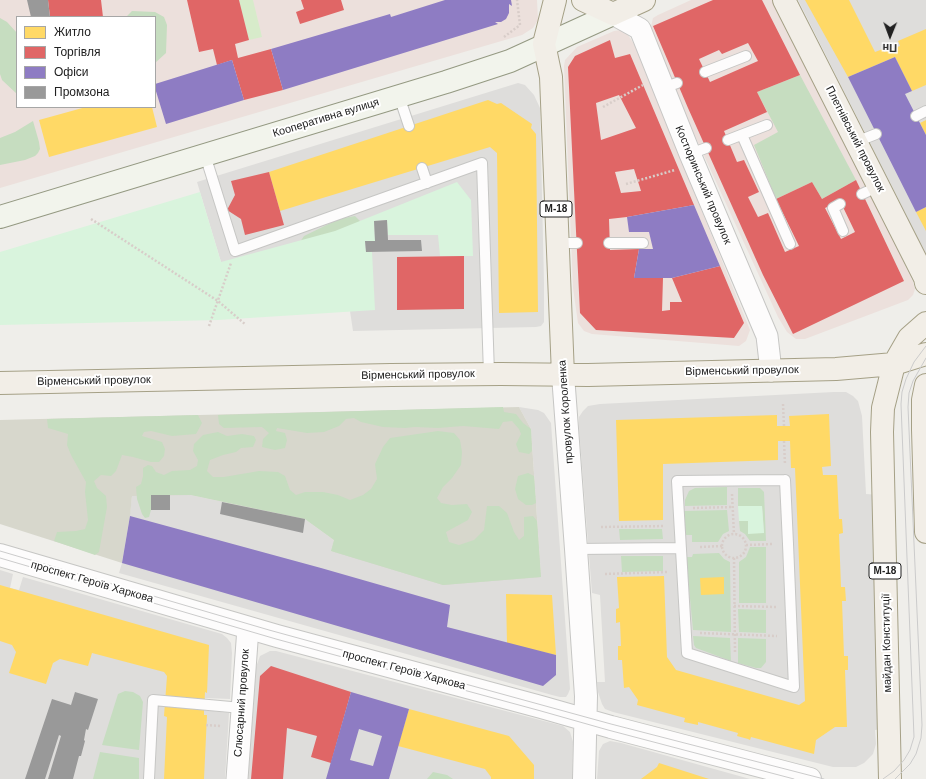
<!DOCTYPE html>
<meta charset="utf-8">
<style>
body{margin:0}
#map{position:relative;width:926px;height:779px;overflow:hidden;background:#efeeea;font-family:Arial,sans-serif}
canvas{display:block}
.legend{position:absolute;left:16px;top:16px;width:140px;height:92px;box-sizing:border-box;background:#fff;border:1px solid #a6a6a6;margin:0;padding:5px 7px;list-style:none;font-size:12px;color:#212121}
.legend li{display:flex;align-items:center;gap:8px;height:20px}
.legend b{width:20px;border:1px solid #a6a6a6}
.north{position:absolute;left:870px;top:16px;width:40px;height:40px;-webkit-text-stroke:3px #fff;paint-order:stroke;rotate:181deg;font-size:11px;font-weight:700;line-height:16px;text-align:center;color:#212121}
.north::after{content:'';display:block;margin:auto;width:14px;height:18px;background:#212121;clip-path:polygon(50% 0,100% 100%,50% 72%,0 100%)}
</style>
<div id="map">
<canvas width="926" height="779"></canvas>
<ul class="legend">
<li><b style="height:11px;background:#ffd966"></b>Житло</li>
<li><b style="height:11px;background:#e06666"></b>Торгівля</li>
<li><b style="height:11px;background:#8e7cc3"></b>Офіси</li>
<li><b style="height:11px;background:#999"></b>Промзона</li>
</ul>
<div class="north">Пн</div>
</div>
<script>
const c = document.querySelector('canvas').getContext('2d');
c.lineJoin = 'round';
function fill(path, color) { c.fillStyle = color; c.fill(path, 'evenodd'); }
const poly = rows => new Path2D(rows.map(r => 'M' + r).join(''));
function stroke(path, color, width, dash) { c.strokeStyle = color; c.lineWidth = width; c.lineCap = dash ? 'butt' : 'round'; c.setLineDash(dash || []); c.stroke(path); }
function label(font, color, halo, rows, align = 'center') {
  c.font = font + ' Arial,sans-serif'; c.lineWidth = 4; c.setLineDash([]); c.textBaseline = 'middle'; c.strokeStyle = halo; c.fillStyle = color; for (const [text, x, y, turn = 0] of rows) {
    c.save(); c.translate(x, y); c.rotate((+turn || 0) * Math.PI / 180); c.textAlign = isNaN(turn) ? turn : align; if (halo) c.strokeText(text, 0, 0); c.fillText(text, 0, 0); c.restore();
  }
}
fill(poly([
 [798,0,926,0,926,254],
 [518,83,525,85,534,95,540,108,544,283,544,322,541,326,536,327,353,331,350,311,221,262,197,182],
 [834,392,846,392,853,396,858,401,862,416,866,494,880,495,889,728,875,730,876,744,873,754,864,763,856,767,833,767,613,712,605,709,602,704,598,692,597,682,605,682,600,595,592,593,579,428,579,417,583,411,588,406,600,404],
 [519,407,538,410,544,413,551,423,570,689,568,694,566,697,560,697,552,695,119,573,122,563,129,522,132,495,191,495,305,519,334,540,331,551,541,577,531,429],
 [0,570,13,574,10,588,19,590,23,577,222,634,227,638,231,643,232,653,230,699,205,698,204,710,229,713,225,779,0,779],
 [270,651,276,651,563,726,570,732,573,742,572,779,248,779,256,667,260,656],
 [610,741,621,743,750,779,597,779,599,751,603,744]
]), '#dedddb');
fill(poly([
 [0,0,537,0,538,20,533,28,522,35,0,188],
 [17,17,155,17,155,107,17,107],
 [691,0,772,0,836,122,913,282,915,289,913,295,908,300,805,339,796,339,787,332,778,317,690,125,651,27,653,18,658,15],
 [621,30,626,32,634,44,750,330,746,341,739,346,592,334,584,331,578,323,573,288,564,66,565,60,577,47,614,31]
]), '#ece0dc');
fill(poly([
 [519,407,531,429,541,577,443,585,331,551,334,540,305,519,191,495,132,496,130,516,122,563,0,524,0,420]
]), '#d7d7cc');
fill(poly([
 [239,0,253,0,262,37,249,40]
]), '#d7ebca');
fill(poly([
 [132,11,155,12,164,17,167,25,166,53,155,63,155,17,126,17],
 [0,18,7,22,17,33,17,94,2,80,0,74],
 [800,75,856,180,822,199,812,182,776,199,754,145,778,132,757,92],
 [33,121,39,142,40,149,38,153,35,156,25,160,0,165,0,138,15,132],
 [355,216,360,221,357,230,298,245,304,236,339,219],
 [503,407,504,412,516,414,523,423,531,429,532,451,529,454,519,452,516,444,521,434,519,429,512,421,503,422,499,429,463,426,438,428,415,427,405,428,383,427,361,422,354,418,346,419,339,426,324,432,307,433,277,428,276,431,285,433,287,440,285,448,275,450,262,447,263,439,269,433,262,427,224,428,219,424,218,415],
 [198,415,202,423,196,434,172,436,151,431,144,432,142,436,162,442,165,449,164,456,159,462,151,462,133,457,122,455,116,471,111,476,101,475,94,481,97,488,106,496,107,507,99,552,95,555,54,541,57,532,76,531,85,529,88,520,85,492,86,482,71,455,67,445,68,434,48,428,47,419],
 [438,431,454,433,460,440,462,452,461,465,452,478,443,487,437,498,441,503,452,505,467,504,472,512,468,520,446,532,449,542,459,545,474,540,484,530,487,506,499,506,507,513,514,532,519,540,524,536,524,517,533,516,537,521,541,577,443,585,331,551,334,540,305,519,191,495,151,495,151,510,149,517,145,518,142,514,137,499,136,487,141,484,143,476,143,468,148,465,152,466,156,472,164,475,172,471,190,470,197,466,198,460,193,451,194,444,203,435,218,432,227,436,242,434,254,436,256,440,253,447,241,448,236,452,223,455,210,460,207,471,213,477,224,477,259,471,278,472,285,476,290,490,296,495,305,492,323,492,338,495,350,500,363,495,371,489,377,479,375,464,383,447,390,438],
 [528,473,534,476,536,503,532,505,526,505,518,499,515,489,518,476],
 [727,487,727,505,685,506,685,500,689,491,695,488],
 [738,488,760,488,764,492,766,541,750,541,745,534,740,531,739,521,748,521,764,533,762,506,738,506],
 [727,510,729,531,723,534,718,542,692,542,692,535,685,535,684,511],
 [619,529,662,529,663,539,620,540],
 [750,547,766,547,766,603,739,603,739,562,746,557],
 [719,553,724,559,730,562,731,632,693,630,686,557,692,557,693,554],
 [621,556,663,556,663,571,622,572],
 [738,609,766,610,766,633,739,632],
 [693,636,730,638,731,661,696,648,694,645],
 [738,638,766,639,766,662,761,668,756,668,738,663],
 [125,691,133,692,140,696,143,702,139,750,102,745,118,694],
 [100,752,139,758,139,779,93,779],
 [433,772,447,775,453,779,427,779]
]), '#c6ddc0');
fill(poly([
 [457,182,471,200,473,256,440,256,438,235,388,235,387,220,374,221,375,241,365,241,366,252,372,252,375,310,218,320,0,325,0,252,200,192,221,262,335,231],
 [738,506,762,506,764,533,748,534,748,521,739,521]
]), '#d9f4dd');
fill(poly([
 [805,0,849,0,875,52,883,49,884,52,900,46,898,41,926,29,926,85,912,91,895,57,848,77],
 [488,100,497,104,501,103,532,124,531,128,536,134,538,312,499,313,497,153,490,147,280,211,269,172],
 [86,107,152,107,157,127,49,157,39,120],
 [926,120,926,135,920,123],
 [926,207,926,231,916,212],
 [829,414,831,466,822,467,823,475,837,475,839,519,842,519,843,533,839,534,841,587,845,587,846,601,842,601,844,656,848,656,848,670,845,670,847,727,835,727,816,740,814,754,751,737,750,740,748,739,737,736,738,733,698,722,698,725,684,722,685,718,637,705,638,700,629,687,624,688,622,660,618,660,618,646,621,646,620,622,616,623,616,609,619,608,617,577,664,576,667,657,676,670,799,705,805,701,795,468,791,468,790,441,778,441,778,460,663,464,663,520,619,521,616,420,777,415,777,426,790,426,789,416],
 [724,577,724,594,701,595,700,578],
 [0,585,209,645,207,693,205,692,204,711,204,715,207,715,204,779,164,779,167,717,164,716,167,676,164,672,92,653,88,666,60,659,53,663,46,684,9,673,16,652,12,645,0,641],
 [506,594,552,595,556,655,507,644],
 [409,709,509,736,534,765,534,779,491,779,491,777,485,769,398,746],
 [659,763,709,779,641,779,657,767]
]), '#ffd966');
fill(poly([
 [48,0,101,0,103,17,50,17],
 [187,0,239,0,249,40,235,44,238,58,271,49,283,90,244,100,232,60,217,65,213,49,199,52],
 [301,0,341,0,344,10,300,24,296,12,304,9],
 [713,0,762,0,800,75,757,92,767,112,724,131,737,162,744,160,759,192,748,197,758,217,768,213,785,252,799,246,776,199,812,182,822,199,856,180,904,281,793,334,763,275,688,108,653,26],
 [748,43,758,61,710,82,699,59,719,50,722,54],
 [836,203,842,205,855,232,841,239,825,208],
 [610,40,615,58,630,54,694,205,627,217,609,219,610,250,639,249,634,278,663,278,662,311,670,310,670,302,682,302,672,278,720,266,744,323,734,338,596,330,580,313,568,67,575,56],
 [619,95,636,128,601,140,596,103],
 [634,169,641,191,621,193,615,172],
 [269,172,284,225,245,235,241,219,227,210,235,195,231,181],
 [464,256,464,309,397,310,397,257],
 [271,666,351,692,331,763,311,757,317,736,287,728,283,779,251,779,260,676]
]), '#e06666');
fill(poly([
 [445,0,511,0,512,6,509,4,509,13,506,19,501,22,495,22,498,24,283,90,271,49,390,14,391,17],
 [895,57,912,91,905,94,926,135,926,207,916,212,848,77],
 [232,60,244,100,166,124,155,88,155,84],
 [694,205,720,266,672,278,634,278,639,249,653,249,649,232,629,232,627,217],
 [130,516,321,568,450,605,447,627,556,655,556,675,543,686,122,563],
 [351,692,409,709,389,779,326,779],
 [359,729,382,736,373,766,350,760]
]), '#8e7cc3');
fill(poly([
 [27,0,48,0,50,17,31,17],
 [387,220,388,240,421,240,422,251,366,252,365,241,375,241,374,221],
 [151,495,170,495,170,510,151,510],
 [222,502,305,519,303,533,220,514],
 [75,692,98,699,88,730,86,729,84,740,85,741,81,756,79,756,73,779,48,779,61,736,59,735,45,779,25,779,52,699,71,705]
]), '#999');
const service = poly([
 [705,72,746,56],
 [663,88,677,83],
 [399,96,409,126],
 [916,116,926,111],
 [742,135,790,244],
 [728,140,767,125],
 [856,142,876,134],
 [690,154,706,148],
 [205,155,235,251,482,163,489,374],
 [422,168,427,183],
 [862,194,879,186],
 [840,204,833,208,843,231],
 [557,243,577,243],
 [609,243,643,243],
 [785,480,788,544,794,687,687,653,677,481,785,480],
 [576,549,681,548],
 [149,779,153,700,242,708]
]);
const minor = poly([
 [613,14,640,29,690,154,767,336,771,371],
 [237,779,248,628]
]);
const tertiary = poly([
 [563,375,576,549,586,696,584,779],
 [0,555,277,636,541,707,611,727,810,779]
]);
const secondary = poly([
 [0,217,446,82,510,61,613,14]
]);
const primary = poly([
 [555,0,544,44,551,77,563,375],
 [583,0,613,14,644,0],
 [784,0,925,278,926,283],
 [0,383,391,375,501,374,588,375,836,369,894,364,926,354],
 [926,385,923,400,923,430,926,532],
 [890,779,882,432,883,408,894,364,909,338,926,323]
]);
stroke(service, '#c6c6c4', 12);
stroke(minor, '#c6c6c4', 23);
stroke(tertiary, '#c6c6c4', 24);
stroke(secondary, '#949982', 24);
stroke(primary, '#a5a086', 24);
stroke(poly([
 [504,37,520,25,517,0],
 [603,107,643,85],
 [626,184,675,170],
 [91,219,218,301,246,325],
 [209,326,231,263],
 [783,404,784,426],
 [784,441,785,465],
 [732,494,734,534],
 [693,508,733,507],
 [601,527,665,526],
 '722 546a12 12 0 1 1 24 0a12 12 0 1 1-24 0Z',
 [746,545,773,544],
 [700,547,722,546],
 [734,558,735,653],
 [605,574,668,572],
 [734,606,776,607],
 [700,633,777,636],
 [206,725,221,726]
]), '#d8cdc9', 2.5, [2, 2]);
stroke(service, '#fdfcfc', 10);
stroke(minor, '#fdfcfc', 21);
stroke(tertiary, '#fdfcfc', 22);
stroke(secondary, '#f2f4ec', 22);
stroke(primary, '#f2eee7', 22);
stroke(poly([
 [0,551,269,630,611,724,824,779],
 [0,558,276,639,541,711,608,730,794,779],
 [883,779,894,771,904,760,910,750,914,737,901,404,902,392,906,379,914,362,926,346],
 [895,779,910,764,916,754,921,738,922,725,908,407,909,393,913,381,926,358]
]), '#cbcbcb', 1);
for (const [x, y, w] of [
 [556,209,32],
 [885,571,32]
]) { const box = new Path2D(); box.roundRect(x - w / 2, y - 8, w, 16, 3); c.fillStyle = '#fff'; c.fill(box); stroke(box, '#212121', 1); }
label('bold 10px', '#212121', null, [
 ["М-18",556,209],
 ["М-18",885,571]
]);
label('11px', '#212121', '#fff', [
 ["Кооперативна вулиця",326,118,-17],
 ["Плетнівський провулок",855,139,63],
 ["Костюринський провулок",703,185,67],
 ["Вірменський провулок",742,371,-1],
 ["Вірменський провулок",418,375,-1],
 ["Вірменський провулок",94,381,-1],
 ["провулок Короленка",566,412,-94],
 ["проспект Героїв Харкова",92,582,16],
 ["майдан Конституції",887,643,-91],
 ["проспект Героїв Харкова",404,670,15],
 ["Слюсарний провулок",242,703,-86]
]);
</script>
